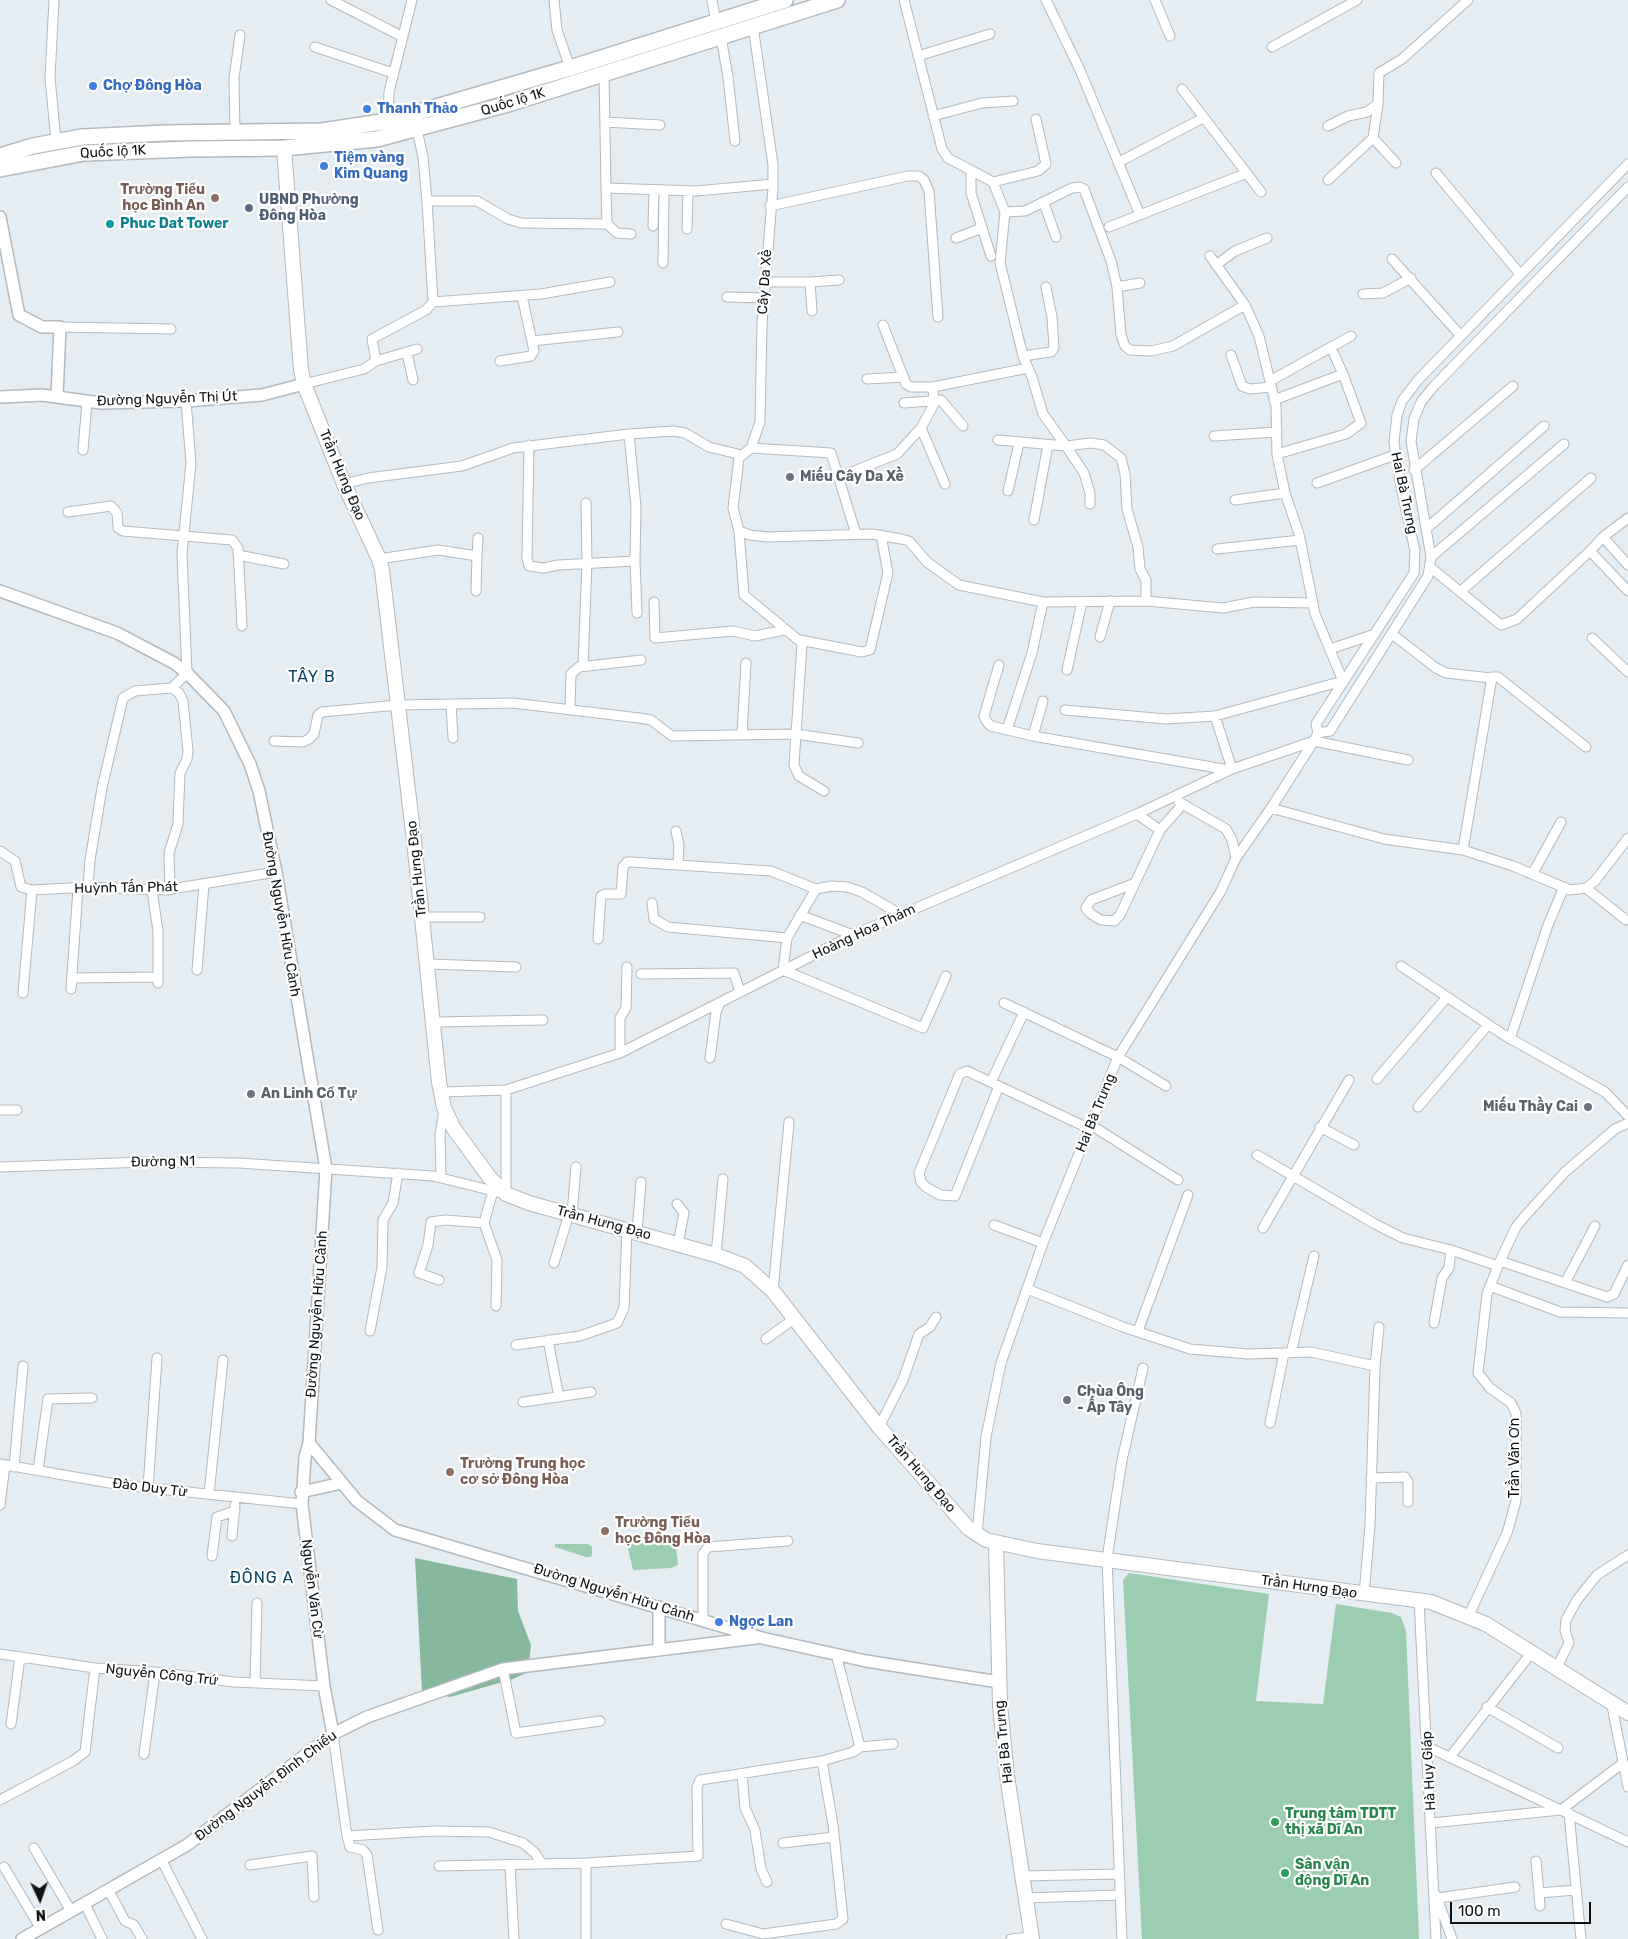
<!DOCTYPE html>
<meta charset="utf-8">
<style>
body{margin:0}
#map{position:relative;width:1628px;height:1939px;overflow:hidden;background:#e5edf3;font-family:Rubik,sans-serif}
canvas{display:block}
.north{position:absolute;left:15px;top:1874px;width:50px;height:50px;-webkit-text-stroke:4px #fff;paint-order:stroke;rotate:177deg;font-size:14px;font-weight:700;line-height:20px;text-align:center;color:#101315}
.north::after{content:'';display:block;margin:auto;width:18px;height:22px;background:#101315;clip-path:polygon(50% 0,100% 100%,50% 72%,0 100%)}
.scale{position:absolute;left:1450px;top:1902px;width:141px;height:22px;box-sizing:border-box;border:2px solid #101315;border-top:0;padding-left:6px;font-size:15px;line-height:18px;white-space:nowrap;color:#101315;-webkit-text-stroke:4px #fff;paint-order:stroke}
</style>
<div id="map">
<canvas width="1628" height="1939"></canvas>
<div class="north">N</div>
<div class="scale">100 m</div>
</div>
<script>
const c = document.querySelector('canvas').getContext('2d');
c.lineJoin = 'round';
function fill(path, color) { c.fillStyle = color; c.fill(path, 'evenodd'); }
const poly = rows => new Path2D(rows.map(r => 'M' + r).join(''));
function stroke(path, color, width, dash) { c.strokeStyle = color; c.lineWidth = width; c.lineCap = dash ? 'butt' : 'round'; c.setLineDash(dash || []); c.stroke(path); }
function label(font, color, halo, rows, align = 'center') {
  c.font = font + ' Rubik,sans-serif'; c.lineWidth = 4.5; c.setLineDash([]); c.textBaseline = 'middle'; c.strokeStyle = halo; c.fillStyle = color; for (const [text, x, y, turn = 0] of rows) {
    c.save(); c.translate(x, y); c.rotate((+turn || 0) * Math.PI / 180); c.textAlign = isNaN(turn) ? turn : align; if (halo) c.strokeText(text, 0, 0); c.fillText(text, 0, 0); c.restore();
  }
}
fill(poly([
 [671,1541,676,1547,678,1565,671,1568,633,1570,628,1549,630,1544],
 [555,1544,588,1544,592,1547,592,1554,591,1557,586,1557,555,1547],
 [1129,1573,1269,1594,1256,1701,1323,1704,1336,1604,1392,1613,1401,1617,1406,1631,1419,1939,1142,1939,1123,1580]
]), '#9ccdb1');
fill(poly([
 [415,1558,517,1579,518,1611,531,1645,528,1672,513,1679,450,1697,422,1692]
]), '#87b89d');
const minor = poly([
 [54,0,50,78,56,141],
 [331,0,403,37],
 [554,0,557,30,570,68],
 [712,0,716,22],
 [904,0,942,149,948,158,993,182,1005,212,1000,263,1023,356,1032,377,1043,414,1066,446,1091,443,1104,445,1121,458,1125,474,1127,509,1138,547,1140,569,1146,580,1146,601],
 [1046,0,1080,70,1140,215],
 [1155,0,1170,36],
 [753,26,773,165,773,188,762,324,760,422,751,448,739,458,733,508,739,531,744,595,802,643,794,765,799,776,824,791],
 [721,37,728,77,735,141],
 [315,47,393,73],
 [1272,47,1357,0],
 [918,56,990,34],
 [604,74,606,188,696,191,773,184],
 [1182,89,1261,192],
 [933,116,982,103,1013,101],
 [388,121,389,92,412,0],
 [605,122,660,125],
 [1328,126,1348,116,1367,112,1378,104],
 [235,131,234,78,240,35],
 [1373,138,1396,163],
 [1119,162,1203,118],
 [971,171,971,193,991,256],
 [1436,173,1520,274],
 [1328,180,1373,138,1378,104,1379,73,1402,59,1468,0],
 [993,182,1038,171,1046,164,1036,119],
 [606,188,607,224,617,233,631,234],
 [427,201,477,201,508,219,521,223,607,224],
 [1044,203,1056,237],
 [770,206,908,176,919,176,924,180,929,191,938,317],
 [1005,212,1025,211,1072,188,1079,187,1084,189,1111,261,1117,287,1121,335,1125,346,1130,350,1151,351,1173,346,1245,305],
 [653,226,654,190],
 [1109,227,1247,173],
 [687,229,688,191],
 [956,238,982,228],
 [1392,259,1461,336],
 [663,263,664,190],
 [1216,265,1235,251,1267,238],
 [765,282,810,282,812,311],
 [810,282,839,280],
 [1117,287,1140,283],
 [1363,294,1383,293,1411,278],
 [727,297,764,298],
 [433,302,541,294,610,282],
 [883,325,906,384,911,387,933,387,1028,368],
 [60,327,171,329],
 [532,341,618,332],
 [407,353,413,380],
 [1231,355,1242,386,1250,389,1271,387],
 [1023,356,1051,352,1054,348,1052,317,1046,287],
 [376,361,417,349],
 [500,361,531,356,534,351,522,296],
 [867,379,904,377],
 [1270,381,1351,336],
 [304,384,364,369,376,361,372,339,426,310,433,302,427,201,423,157,417,130],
 [933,387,934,404,921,428,945,484],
 [1274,400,1343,374,1334,354],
 [904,403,941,400,963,426],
 [1214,436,1277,432],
 [998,440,1066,446,1084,473,1090,493,1090,504],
 [529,445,527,558,529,566,544,568,558,565,635,561,636,507,629,434],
 [751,448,831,453,856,534],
 [83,450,87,402],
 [1277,454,1346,434,1361,423,1343,374],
 [1414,470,1513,386],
 [839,477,897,454,921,428],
 [1317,483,1395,455],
 [344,484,368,478,462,466,513,448,629,434,673,431,685,433,709,447,742,455],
 [1008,491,1019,443],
 [1235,500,1285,493],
 [68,512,111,506,117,513,118,528,123,531,232,540,238,548,242,626],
 [1034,520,1048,445],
 [1426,529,1544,426],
 [739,531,750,535,767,537,872,534,901,539,909,541,927,562,959,585,1043,602,1146,601,1223,608,1254,602,1313,603],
 [1603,537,1628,518],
 [1217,549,1300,540],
 [1590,551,1603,537,1628,565],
 [238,555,284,564],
 [477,556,478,538],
 [1431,557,1564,444],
 [379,559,438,550,477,556,476,591],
 [635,561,637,613],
 [1430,567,1501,625,1517,619,1590,551,1628,591],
 [1461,591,1591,478],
 [654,602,655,638,733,631,755,636,784,630],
 [1392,634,1436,668,1446,673,1491,678],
 [1100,637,1110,601],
 [1592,638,1628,672],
 [800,640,862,652,870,650,888,573,881,535],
 [1330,649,1375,634],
 [999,665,984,716,987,722,991,726,1033,736,1229,770],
 [583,666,587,563,586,503],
 [1067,670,1082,602],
 [451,704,453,738],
 [570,709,571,674,579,667,641,660],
 [1065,710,1166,719,1215,716,1343,681,1315,614,1299,534,1285,493,1277,454,1276,406,1259,336,1245,305,1210,256],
 [1215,716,1232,769],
 [1007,730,1032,653,1043,602],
 [1318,733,1330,731,1428,576,1431,557,1411,441,1414,419,1421,402,1434,386,1628,187],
 [742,734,746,663],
 [1033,736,1043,701],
 [274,741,303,742,309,739,314,734,318,715,322,712,398,705,513,703,639,718,651,720,672,736,796,734,858,743],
 [1179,802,1226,829,1232,840,1236,858],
 [1271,808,1384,839,1463,850,1513,866,1570,890,1586,888,1595,881,1628,838],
 [1137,814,1160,830],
 [676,831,679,845,678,865],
 [1463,850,1492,677,1498,677,1586,747],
 [0,851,15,861,21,887,32,890,88,887,165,890,276,872],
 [1533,873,1561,822],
 [1133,884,1091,900,1086,908,1091,914,1101,920,1114,921,1120,915,1160,830,1182,805],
 [88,887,90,860,102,788,123,698,135,691,172,688,187,673,182,553,191,463,186,401],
 [1586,888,1626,920],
 [816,889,787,938,783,970,923,1028,946,976],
 [152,890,158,931,158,983],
 [170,890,169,853,178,824,180,773,187,759,188,751,183,701,179,693,172,688],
 [652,903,654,919,668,927,787,938],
 [800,915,853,935],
 [422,917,480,917],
 [598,939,601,896,605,894,621,894,623,867,627,862,631,862,771,871,816,889,832,886,847,887,862,892,900,914],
 [428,964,516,967],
 [1401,966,1504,1035,1605,1092,1628,1116],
 [197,970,204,885],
 [641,974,734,973,740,992],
 [72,978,158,977],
 [71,989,78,888],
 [23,993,32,890],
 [1004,1003,1118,1057,1166,1086],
 [434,1022,543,1020],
 [1510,1039,1548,925,1564,887],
 [620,1053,620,1018,626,1008,627,967],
 [710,1058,716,1012,720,1003],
 [1377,1079,1447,997],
 [991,1082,1024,1012],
 [999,1086,955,1196,940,1195,926,1187,921,1182,919,1173,958,1078,960,1074,967,1071,1090,1129],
 [441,1092,506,1090,620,1053,853,935,1137,814,1232,769,1314,741,1408,760],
 [1418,1107,1488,1025],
 [0,1110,17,1110],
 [1091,1125,1178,1180],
 [1320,1127,1354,1145],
 [1257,1155,1375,1224,1403,1238,1451,1250,1498,1266],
 [0,1167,146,1162,239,1163,433,1176,506,1194,506,1090],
 [441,1178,440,1134,444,1111],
 [493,1191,484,1223,497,1260,496,1306],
 [677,1204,684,1213,678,1244],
 [572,1214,576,1167],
 [994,1225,1043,1243],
 [1263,1228,1349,1080],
 [637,1232,641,1182],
 [716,1255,723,1179],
 [1500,1261,1607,1297,1614,1294,1628,1265],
 [554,1263,569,1214],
 [439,1280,419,1273,428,1245,431,1222,445,1220,484,1223],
 [1565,1283,1595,1226],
 [1490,1286,1560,1312,1628,1313],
 [1027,1289,1123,1327,1190,1349,1248,1354,1311,1352,1375,1366,1370,1525,1364,1595],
 [773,1291,789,1122],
 [1434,1323,1442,1278,1449,1268,1451,1250],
 [370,1331,382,1267,383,1220,393,1203,398,1173],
 [1138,1331,1188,1195],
 [766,1339,795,1318],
 [548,1340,559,1397],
 [516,1345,580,1336,617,1323,624,1308,627,1229],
 [1291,1353,1314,1256],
 [1375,1366,1379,1327],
 [523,1402,591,1392],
 [1270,1423,1284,1353],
 [879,1427,903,1380,919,1334,930,1327,936,1317],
 [0,1464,121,1485,302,1504],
 [14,1467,23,1366],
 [38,1470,48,1399,92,1398],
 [1371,1478,1405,1477,1408,1482,1408,1502],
 [148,1488,157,1358],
 [209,1494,223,1360],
 [0,1505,5,1465],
 [977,1534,986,1437,1001,1363,1043,1243,1118,1057,1221,891,1236,858,1271,808,1314,741,1318,733,1316,724,1414,573,1415,551,1400,482,1394,442,1397,415,1402,401,1418,380,1628,164],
 [232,1536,235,1505],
 [212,1556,217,1517,235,1511],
 [1419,1600,1436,1939],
 [1469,1615,1507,1533,1516,1501,1516,1413,1511,1403,1490,1388,1478,1373,1487,1294,1500,1261,1516,1227,1525,1216,1565,1172,1615,1129,1628,1123],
 [703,1619,703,1554,708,1547,788,1541],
 [0,1654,95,1668,155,1672,234,1682,324,1686],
 [1557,1667,1569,1643,1565,1630,1566,1620,1577,1600,1597,1575,1628,1555],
 [503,1669,516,1733,600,1721],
 [255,1683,257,1603],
 [1611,1701,1628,1787],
 [1487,1707,1558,1748],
 [11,1724,20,1657],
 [333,1734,347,1836,350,1847,363,1850,367,1855,378,1930],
 [860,1747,893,1744],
 [1428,1747,1628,1842],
 [144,1754,155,1672],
 [1450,1757,1532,1652],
 [742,1774,745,1808,755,1830,761,1869,767,1882],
 [0,1800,73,1761,85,1752,95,1668],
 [1569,1813,1581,1939],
 [1431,1823,1561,1810,1623,1763],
 [347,1836,433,1831,489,1832,523,1843,535,1853,542,1864],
 [783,1843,834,1837],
 [34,1848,71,1911],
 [162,1861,202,1939],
 [1536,1861,1539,1893,1576,1890],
 [586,1863,586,1939],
 [250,1865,312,1856,314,1897],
 [510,1865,514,1939],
 [439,1866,586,1863,698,1856,697,1787,700,1780,822,1761,853,1752,860,1747,836,1654],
 [4,1867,41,1929],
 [1021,1876,1119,1874],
 [109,1891,125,1921,134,1925,142,1939],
 [1539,1893,1540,1906],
 [1436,1895,1452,1939],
 [1024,1898,1120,1895],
 [1438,1898,1515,1887],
 [85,1904,102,1939],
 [726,1924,763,1934,836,1924,843,1919,833,1825,822,1761],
 [1011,1939,1031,1937],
 [1122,1939,1107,1559,1122,1460,1143,1368]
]);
const tertiary = poly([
 [0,217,19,315,42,327,60,327,57,396],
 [0,397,42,395,101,403,186,401,262,395,304,384],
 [0,591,117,633,174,663,187,673,224,711,250,764,259,791,276,872,326,1169,309,1443,357,1501,395,1530,762,1638,866,1661,999,1682],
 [309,1443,305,1457,302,1504,324,1686,333,1734],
 [301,1492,342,1483],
 [659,1650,659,1607],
 [22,1939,187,1845,333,1734,367,1717,503,1669,756,1638]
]);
const secondary = poly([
 [284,148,301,370,304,384,344,484,379,559,382,570,414,841,439,1082,444,1108,454,1129,490,1178,506,1194,529,1203,716,1255,745,1266,773,1291,879,1427,968,1528,986,1540,1037,1551,1431,1602,1486,1624,1628,1713],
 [996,1544,1000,1705,1007,1776,1032,1939]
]);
const primary = poly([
 [0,156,33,146,82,137,165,133,322,131,388,121,570,68,785,0],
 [0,169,84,153,191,149,284,148,377,139,508,104,837,0]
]);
stroke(minor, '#b2bac0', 11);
stroke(tertiary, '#b2bac0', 14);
stroke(secondary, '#b2bac0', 16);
stroke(primary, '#b2bac0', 18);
stroke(minor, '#fff', 9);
stroke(tertiary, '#fff', 11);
stroke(secondary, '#fff', 14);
stroke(primary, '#fff', 15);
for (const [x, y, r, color] of [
 [93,86,5,"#3f7fe0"],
 [367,109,5,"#3f7fe0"],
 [324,166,5,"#3f7fe0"],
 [215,198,5,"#8d6e63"],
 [249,208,5,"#5c6f8a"],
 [110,224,5,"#0f9aa8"],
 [790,477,5,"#6b7280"],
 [251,1094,5,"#6b7280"],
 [1588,1107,5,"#6b7280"],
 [1067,1400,5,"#6b7280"],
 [450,1472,5,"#8d6e63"],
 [605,1531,5,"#8d6e63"],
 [719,1622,5,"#3f7fe0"],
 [1275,1822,5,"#2e9e5b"],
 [1285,1873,5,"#2e9e5b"]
]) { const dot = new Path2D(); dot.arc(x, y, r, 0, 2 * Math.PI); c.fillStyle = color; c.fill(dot); stroke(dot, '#fff', 2); }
label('bold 14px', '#366cbe', '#fff', [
 ["Chợ Đông Hòa",103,86],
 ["Thanh Thảo",377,109],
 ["Tiệm vàng",334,158],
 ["Kim Quang",334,174],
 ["Ngọc Lan",729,1622]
], 'left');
label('14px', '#101315', '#fff', [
 ["Quốc lộ 1K",513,102,-17],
 ["Quốc lộ 1K",113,152,-3],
 ["Cây Da Xề",765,282,-86],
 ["Đường Nguyễn Thị Út",167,399,-2],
 ["Trần Hưng Đạo",342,475,67],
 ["Hai Bà Trưng",1404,493,78],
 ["Trần Hưng Đạo",417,869,-96],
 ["Huỳnh Tấn Phát",126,888,-1],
 ["Đường Nguyễn Hữu Cảnh",281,914,80],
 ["Hoàng Hoa Thám",864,932,-25],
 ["Hai Bà Trưng",1096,1113,-68],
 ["Đường N1",163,1162,-1],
 ["Trần Hưng Đạo",604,1223,15],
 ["Đường Nguyễn Hữu Cảnh",317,1314,-86],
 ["Trần Văn Ơn",1515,1458,-90],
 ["Trần Hưng Đạo",921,1474,49],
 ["Đào Duy Từ",150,1488,7],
 ["Trần Hưng Đạo",1309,1587,8],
 ["Nguyễn Văn Cừ",312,1589,83],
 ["Đường Nguyễn Hữu Cảnh",614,1593,17],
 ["Nguyễn Công Trứ",162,1675,6],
 ["Hai Bà Trưng",1004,1742,-96],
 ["Hà Huy Giáp",1429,1771,-93],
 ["Đường Nguyễn Đình Chiểu",266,1786,-37]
]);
label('bold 14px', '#785e54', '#fff', [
 ["Trường Tiểu",205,190,"right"],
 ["học Bình An",205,206,"right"],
 ["Trường Trung học",460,1464],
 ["cơ sở Đông Hòa",460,1480],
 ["Trường Tiểu",615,1523],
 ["học Đông Hòa",615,1539]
], 'left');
label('bold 14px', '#4e5e75', '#fff', [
 ["UBND Phường",259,200],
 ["Đông Hòa",259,216]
], 'left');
label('bold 14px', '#0d838f', '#fff', [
 ["Phuc Dat Tower",120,224]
], 'left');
label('bold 14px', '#5b616d', '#fff', [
 ["Miếu Cây Da Xề",800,477],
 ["An Linh Cổ Tự",261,1094],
 ["Miếu Thầy Cai",1578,1107,"right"],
 ["Chùa Ông",1077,1392],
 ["- Ấp Tây",1077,1408]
], 'left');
label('bold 14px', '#27864d', '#fff', [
 ["Trung tâm TDTT",1285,1814],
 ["thị xã Dĩ An",1285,1830],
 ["Sân vận",1295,1865],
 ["động Dĩ An",1295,1881]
], 'left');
c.letterSpacing = '1px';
label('16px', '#094465', '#fff', [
 ["TÂY B",312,677],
 ["ĐÔNG A",262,1578]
]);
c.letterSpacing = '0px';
</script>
